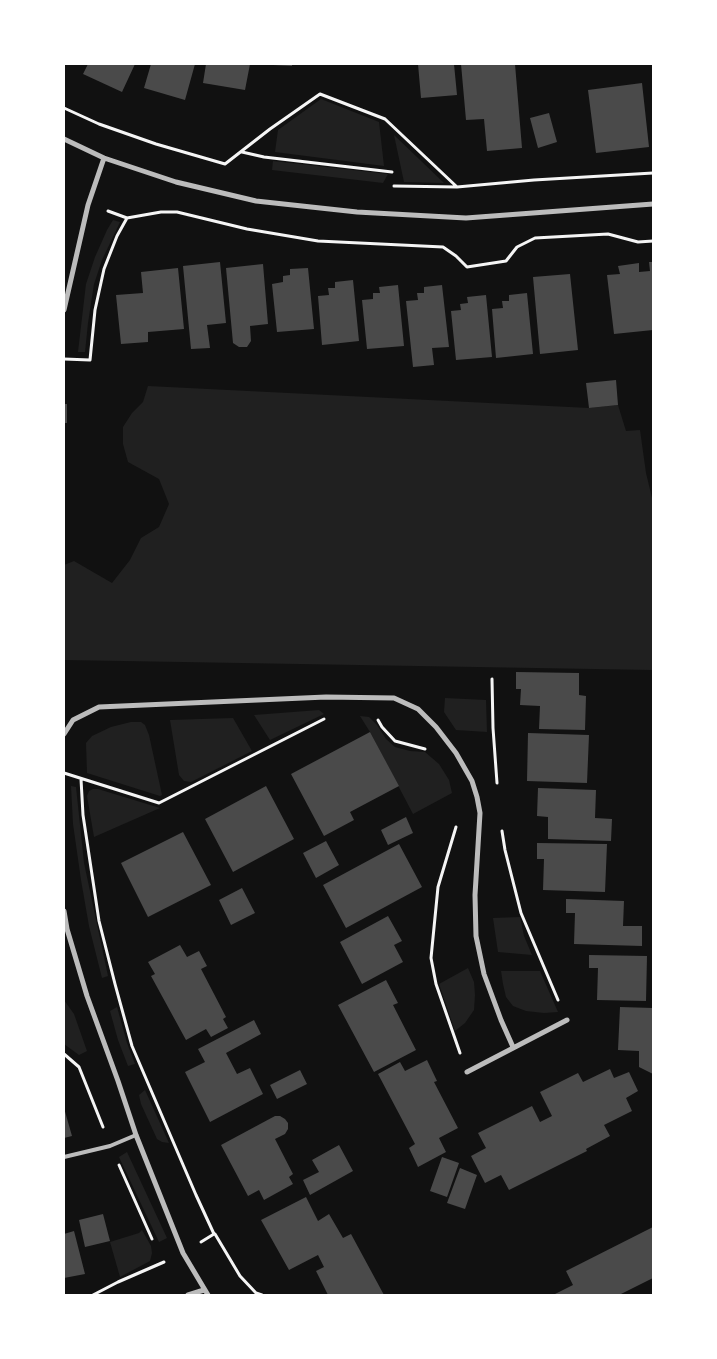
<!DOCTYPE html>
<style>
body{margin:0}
#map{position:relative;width:717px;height:1359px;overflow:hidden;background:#111;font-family:Spectral,serif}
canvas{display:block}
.frame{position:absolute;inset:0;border:65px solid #fff;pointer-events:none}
</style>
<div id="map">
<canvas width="717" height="1359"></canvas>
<div class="frame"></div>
</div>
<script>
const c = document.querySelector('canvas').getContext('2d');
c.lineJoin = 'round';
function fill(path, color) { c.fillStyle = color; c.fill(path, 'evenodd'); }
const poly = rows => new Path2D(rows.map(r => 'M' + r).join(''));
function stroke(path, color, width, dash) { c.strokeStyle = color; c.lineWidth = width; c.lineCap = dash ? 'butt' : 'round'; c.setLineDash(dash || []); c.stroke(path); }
fill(poly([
 [321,99,379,122,384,166,275,152,278,130],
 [394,135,444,183,404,182],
 [273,161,388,174,383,183,272,170],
 [113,220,120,222,102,260,94,284,88,323,85,352,78,352,86,284,95,257,107,230],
 [148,386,589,408,618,405,626,431,640,430,646,473,653,502,653,670,64,660,64,565,74,561,112,583,130,560,141,538,159,527,169,504,159,479,128,462,123,444,123,427,132,413,143,402],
 [445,698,486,700,487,732,456,730,444,712],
 [319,710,324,714,270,740,254,715],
 [360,716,369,717,377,725,386,739,395,747,410,751,425,752,439,764,449,780,452,793,413,814,370,732],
 [233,718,252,751,191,782,184,781,179,775,170,720],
 [131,722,141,722,145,725,149,735,162,795,160,796,87,773,86,743,92,736,111,727],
 [71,786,76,787,84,863,108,976,102,978,89,926,81,880,73,824],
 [93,789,98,789,160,808,94,837,87,796,89,791],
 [520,917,524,936,532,955,498,952,493,918],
 [468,968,474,982,475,995,474,1010,465,1023,455,1031,439,984],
 [501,971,540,971,558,1012,544,1013,526,1011,513,1006,506,997,503,984],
 [64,1000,74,1014,87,1051,79,1055,64,1044],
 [117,1007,127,1043,135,1064,128,1066,118,1040,110,1011],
 [145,1090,169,1143,162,1142,157,1139,141,1104,139,1095],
 [127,1152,167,1238,159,1242,119,1157],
 [142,1230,151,1246,152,1253,150,1261,120,1277,110,1242,139,1233]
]), '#202020');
fill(poly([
 [88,64,135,64,122,92,83,74],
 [151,64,195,64,185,100,144,88],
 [206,64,250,64,245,90,203,83],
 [273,64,292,64,292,66,273,65],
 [418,64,454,64,457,95,421,98],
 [461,64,515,64,522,148,487,151,484,119,466,120],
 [642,83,649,147,596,153,588,90],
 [549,113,557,142,538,148,530,118],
 [220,262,226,323,207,325,210,348,191,349,183,266],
 [649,262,653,262,653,330,614,334,607,275,620,274,618,266,639,263,639,272,650,271],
 [263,264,268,324,250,326,251,341,247,347,239,347,233,343,226,268],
 [178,268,184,329,148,332,148,342,121,344,116,295,143,293,141,272],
 [308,268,314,329,277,332,272,284,283,282,283,276,290,275,290,269],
 [570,274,578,350,540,354,533,277],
 [353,280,359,341,322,345,318,296,329,295,328,288,335,288,335,282],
 [398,285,404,346,367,349,362,300,373,299,373,293,380,293,379,287],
 [442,285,449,347,432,348,434,365,413,367,406,301,418,300,417,293,424,293,424,287],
 [527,293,533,354,496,358,492,309,503,308,502,301,509,301,509,295],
 [486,295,492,357,456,360,451,311,461,310,460,304,468,303,467,297],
 [616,380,618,405,589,408,586,383],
 [64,404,67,404,67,423,64,423],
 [516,672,579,673,579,695,586,696,585,730,539,729,540,706,520,705,521,689,516,689],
 [370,732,399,786,350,812,354,820,324,836,291,774],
 [528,733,589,735,587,783,527,781],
 [266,786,294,839,233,872,205,819],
 [538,788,596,790,595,818,612,819,611,841,548,839,548,817,537,816],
 [406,817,413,833,388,845,381,830],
 [183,832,211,885,148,917,121,863],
 [326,841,339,865,316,878,303,853],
 [537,843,607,844,605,892,543,890,544,859,537,859],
 [399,844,422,887,346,928,323,885],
 [242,888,255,913,231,925,219,900],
 [566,899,624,901,623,926,642,926,642,946,574,944,575,913,566,913],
 [388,916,402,941,394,945,403,962,362,984,340,942],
 [180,945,187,957,199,951,207,966,201,969,226,1017,223,1019,228,1028,211,1037,206,1029,186,1040,151,976,155,974,148,962],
 [589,955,647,956,646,1001,597,1000,598,968,589,968],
 [386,980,398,1003,393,1005,416,1050,374,1072,338,1005],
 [620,1007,653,1008,653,1074,639,1067,639,1051,618,1050],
 [254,1020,261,1034,226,1053,237,1074,250,1068,263,1094,210,1122,185,1072,205,1062,198,1049],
 [427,1060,437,1081,434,1082,458,1128,439,1138,446,1152,418,1167,409,1148,415,1144,378,1074,400,1062,405,1071],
 [610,1069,614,1078,629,1072,638,1091,626,1098,632,1111,604,1125,610,1136,586,1149,587,1151,509,1190,501,1175,485,1183,471,1156,486,1148,478,1133,532,1106,540,1122,552,1116,540,1092,578,1073,583,1082],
 [300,1070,307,1084,277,1099,270,1085],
 [64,1108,72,1136,64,1138],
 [275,1116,280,1116,285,1119,288,1123,288,1129,285,1134,275,1139,293,1174,289,1177,293,1184,264,1200,259,1190,248,1196,221,1145],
 [339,1145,353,1171,310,1195,303,1180,319,1172,312,1160],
 [442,1157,459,1163,447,1197,430,1191],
 [460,1168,477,1175,465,1209,447,1203],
 [306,1197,318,1221,329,1214,343,1238,351,1234,384,1295,328,1295,316,1271,324,1267,318,1255,289,1270,261,1220],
 [103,1214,110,1241,85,1247,79,1220],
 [653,1227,653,1278,619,1295,553,1295,573,1285,566,1271],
 [74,1231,85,1274,64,1278,64,1234]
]), '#4a4a4a');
stroke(poly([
 [64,108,99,124,156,144,225,164,270,129,320,94,385,119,457,187,534,180,653,173],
 [242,152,264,157,392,172],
 [394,186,457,187],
 [108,211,127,218,161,212,177,212,247,229,318,241,443,247,456,256,467,267,506,261,517,247,535,238,608,234,638,242,653,241],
 [64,359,90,360,95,310,104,269,117,236,127,218],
 [492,679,493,728,497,783],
 [378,720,382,727,395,741,425,749],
 [64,773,159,803,324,719],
 [81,779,83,815,99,921,115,984,132,1046,196,1195,214,1234,201,1242],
 [456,827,438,887,431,958,436,984,460,1053],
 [502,831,505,850,521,913,558,1000],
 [64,1054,79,1067,103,1127],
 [119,1165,152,1239],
 [215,1234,240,1276,256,1293,262,1295],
 [93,1295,118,1282,164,1262]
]), '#f5f5f5', 3);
stroke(poly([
 [64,1157,110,1146,136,1135]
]), '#bcbcbc', 4);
stroke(poly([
 [64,139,104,158,176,182,256,201,357,212,466,218,653,204],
 [64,310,88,205,104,158],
 [64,734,73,720,99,707,326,697,394,698,418,709,436,727,456,753,472,781,477,797,480,813,475,895,476,936,484,974,501,1020,513,1047],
 [64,911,67,929,87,996,118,1081,136,1135,183,1253,208,1295],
 [467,1072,567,1020],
 [188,1295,204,1290]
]), '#bcbcbc', 5);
</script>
